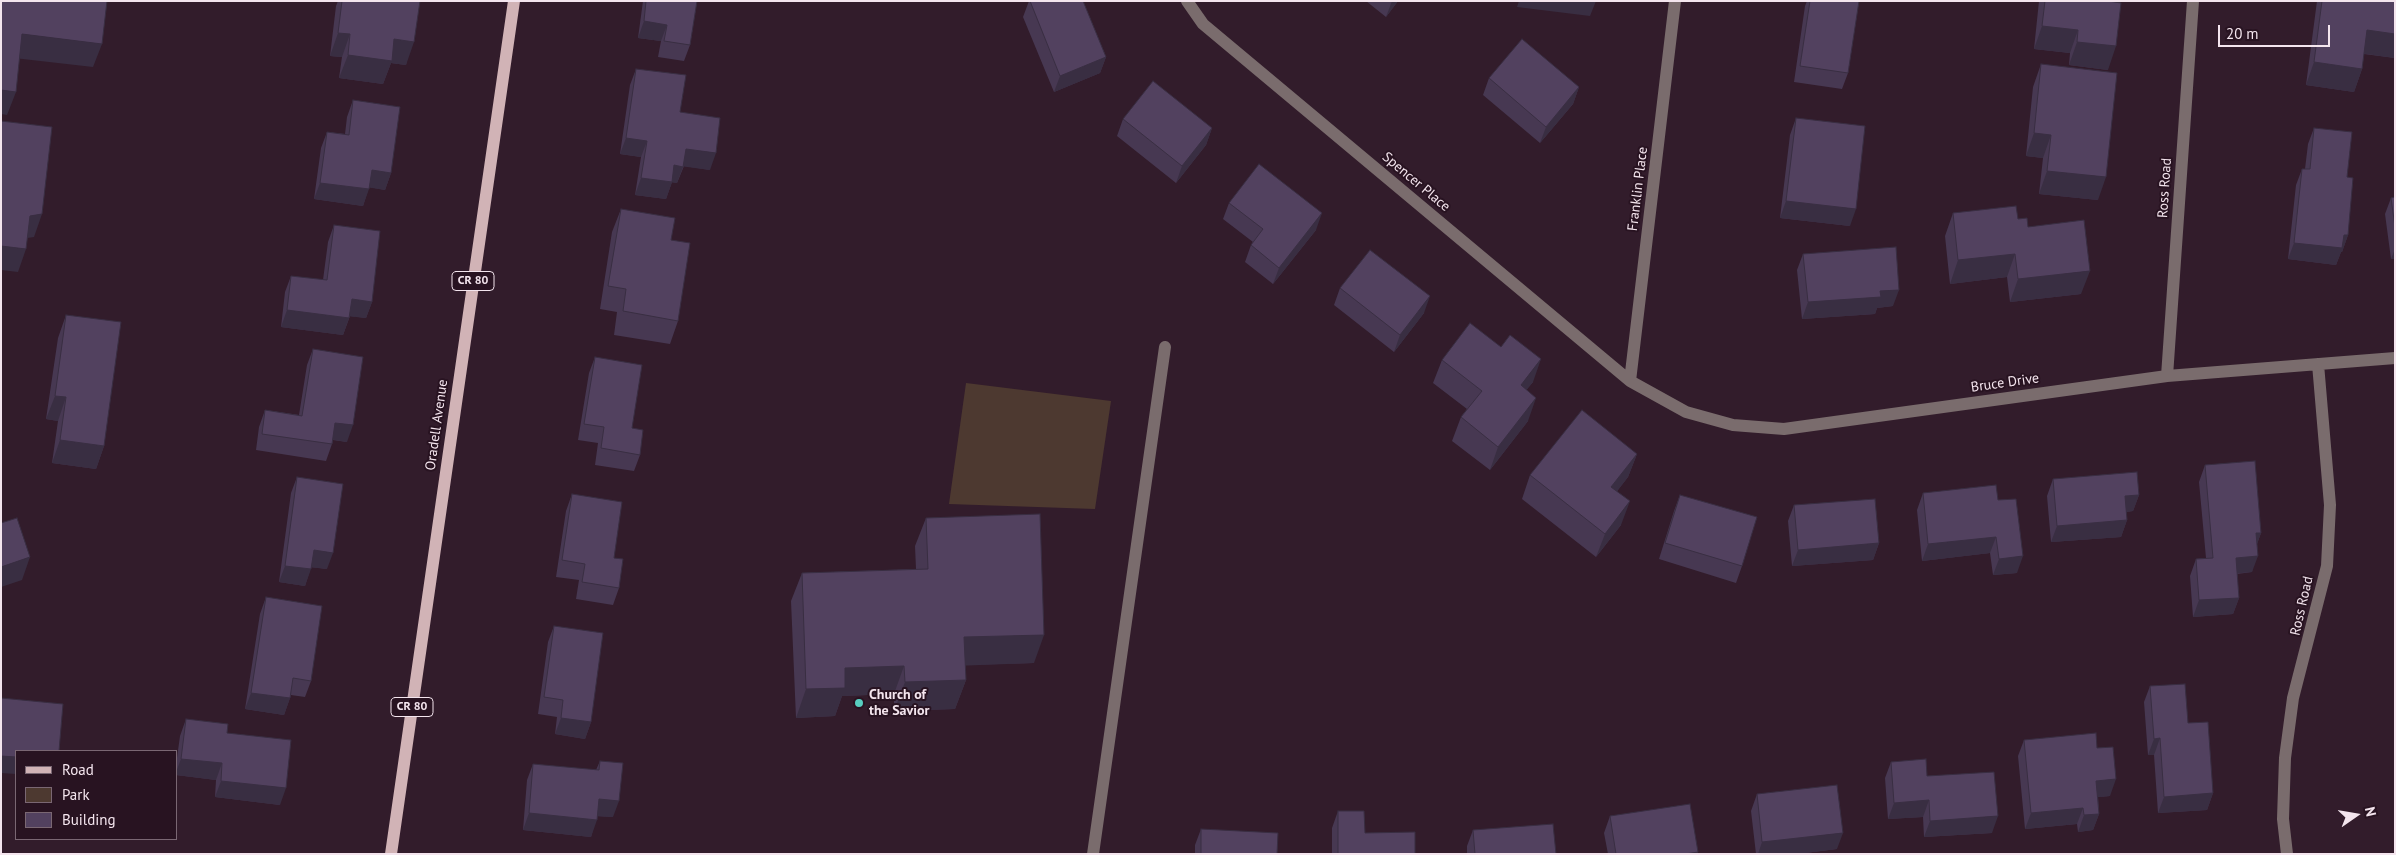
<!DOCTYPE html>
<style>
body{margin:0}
#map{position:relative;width:2396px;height:855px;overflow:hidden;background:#321c2b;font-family:"PT Sans",sans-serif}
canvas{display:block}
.frame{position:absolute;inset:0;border:2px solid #f4e5ee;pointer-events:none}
.legend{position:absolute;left:15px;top:750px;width:162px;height:90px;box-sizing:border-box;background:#281321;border:1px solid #7a6773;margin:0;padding:6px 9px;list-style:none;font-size:15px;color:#f4e5ee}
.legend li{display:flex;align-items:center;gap:10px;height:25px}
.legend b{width:25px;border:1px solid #7a6773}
.north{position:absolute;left:2331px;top:790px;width:50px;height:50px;-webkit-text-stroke:4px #281321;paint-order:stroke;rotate:77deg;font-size:14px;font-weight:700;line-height:20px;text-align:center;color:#f4e5ee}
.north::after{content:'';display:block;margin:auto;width:18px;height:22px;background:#f4e5ee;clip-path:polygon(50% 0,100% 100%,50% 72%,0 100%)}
.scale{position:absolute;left:2218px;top:25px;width:112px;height:22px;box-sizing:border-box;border:2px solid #f4e5ee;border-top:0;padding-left:6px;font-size:15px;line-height:18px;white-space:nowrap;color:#f4e5ee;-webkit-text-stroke:4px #281321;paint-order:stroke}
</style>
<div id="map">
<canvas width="2396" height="855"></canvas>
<div class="frame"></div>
<ul class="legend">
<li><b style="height:6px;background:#d1b3b6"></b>Road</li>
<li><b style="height:14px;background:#4d3930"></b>Park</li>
<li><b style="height:14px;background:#52415f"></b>Building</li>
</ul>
<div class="north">N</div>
<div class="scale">20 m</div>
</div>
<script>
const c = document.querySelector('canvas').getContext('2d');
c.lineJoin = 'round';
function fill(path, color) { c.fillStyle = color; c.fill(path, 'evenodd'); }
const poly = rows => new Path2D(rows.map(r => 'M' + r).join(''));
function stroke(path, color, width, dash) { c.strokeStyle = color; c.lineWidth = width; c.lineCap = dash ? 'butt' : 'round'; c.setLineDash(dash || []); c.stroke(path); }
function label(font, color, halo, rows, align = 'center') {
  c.font = font + ' "PT Sans",sans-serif'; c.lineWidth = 4; c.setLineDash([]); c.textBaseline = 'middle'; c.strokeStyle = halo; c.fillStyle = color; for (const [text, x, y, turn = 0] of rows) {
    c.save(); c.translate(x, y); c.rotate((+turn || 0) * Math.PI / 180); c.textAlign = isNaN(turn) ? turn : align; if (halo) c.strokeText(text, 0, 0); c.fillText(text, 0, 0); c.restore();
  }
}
fill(poly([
 [966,383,1111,401,1095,509,949,504]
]), '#4d3930');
stroke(poly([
 [1187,1,1203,24,1630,381,1686,412,1733,425,1784,429,2167,376,2395,358],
 [2167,376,2193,1],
 [1630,381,1675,1],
 [1093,854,1165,347],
 [2287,854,2283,819,2285,758,2293,698,2327,566,2330,505,2318,364]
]), '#7a6c6d', 12);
stroke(poly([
 [391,854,514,1]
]), '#d1b3b6', 12);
fill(poly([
 [338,1,420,1,406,65,391,63,383,84,339,78,342,57,330,56,336,6],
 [643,1,697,1,690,45,684,61,658,57,661,41,638,38],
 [1029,1,1083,1,1106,57,1100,73,1054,92,1023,17],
 [1366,1,1398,1,1386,17],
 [1807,1,1859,1,1848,73,1842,89,1794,82,1805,6],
 [2039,1,2109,1,2108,70,2069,65,2070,53,2034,49],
 [2317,1,2395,1,2395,58,2364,54,2362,69,2354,92,2306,85],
 [2041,64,2098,200,2039,194,2043,158,2026,156,2033,87],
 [636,69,680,112,710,170,684,166,677,183,672,182,666,199,635,195,641,157,620,154,630,85],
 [1489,78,1579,87,1573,104,1540,143,1483,95],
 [353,100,391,173,385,190,369,187,363,206,314,199,321,148,327,132,345,134,347,117],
 [1796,118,1850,226,1780,218,1790,135],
 [1123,119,1212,128,1206,145,1176,183,1117,136],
 [2314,128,2347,177,2348,235,2342,252,2341,252,2336,265,2288,259,2296,185,2302,169,2305,169,2308,144],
 [2395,197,2395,259,2391,259,2385,214,2391,198],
 [1229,203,1316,230,1273,284,1245,262,1251,245,1253,242,1223,219],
 [621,209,671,240,678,321,670,344,614,335,617,312,600,309,612,232],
 [1953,213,2018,219,2028,227,2081,294,2010,302,2007,277,1950,284,1945,236],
 [334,225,372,302,366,318,350,316,343,335,281,327,285,292,291,276,323,280,328,242],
 [1803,254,1893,306,1877,308,1875,314,1802,319,1797,270],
 [1340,288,1424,313,1394,352,1334,305],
 [66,315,104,446,96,469,52,463,58,421,46,419,58,338],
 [313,349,347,442,333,440,332,444,326,461,256,450,259,427,265,410,299,415,307,365],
 [595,357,632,428,640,455,634,471,595,465,598,443,578,440,589,373],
 [1442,360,1533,382,1526,390,1528,421,1490,470,1452,441,1461,417,1467,409,1433,383],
 [1637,454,1628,477,1617,491,1621,525,1596,557,1522,499,1530,475],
 [2205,465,2261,533,2257,544,2252,572,2237,574,2239,598,2233,614,2193,617,2190,576,2196,559,2206,558,2199,482],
 [297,477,327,569,311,567,305,586,279,582,291,493],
 [2053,479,2139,495,2133,511,2126,512,2127,520,2121,537,2051,542,2047,496],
 [1923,493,1998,500,2017,573,1993,575,1990,553,1922,561,1917,510],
 [572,494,614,558,619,588,613,605,576,599,579,580,556,577,566,511],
 [1680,495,1742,566,1736,583,1659,559,1674,511],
 [1794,505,1879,543,1873,560,1792,566,1788,521],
 [926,518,1034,663,965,665,966,680,955,709,894,711,894,694,842,696,835,716,796,718,791,601,802,573,916,569,915,546],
 [266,597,311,681,305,697,291,695,284,715,245,709,260,614],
 [554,626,591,722,585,739,555,734,557,717,538,714,548,642],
 [2150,686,2188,723,2213,793,2207,810,2158,813,2154,755,2148,755,2144,702],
 [186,719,227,733,280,805,215,797,216,780,176,775,176,765,180,736],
 [2024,740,2097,748,2110,796,2098,797,2099,814,2093,830,2078,832,2077,824,2025,829,2018,756],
 [600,761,613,817,597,816,591,837,523,830,527,780,533,764,596,770],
 [1891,762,1927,776,1992,833,1924,837,1923,817,1888,819,1885,778],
 [1757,794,1837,849,1797,854,1756,854,1751,811],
 [1338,811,1365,833,1415,854,1332,854,1332,828],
 [1610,816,1698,854,1608,854,1604,833],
 [1201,829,1277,854,1195,854,1195,845],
 [1473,830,1556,854,1467,854,1467,846]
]), '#473852');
fill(poly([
 [1392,1,1398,1,1386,17],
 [1519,1,1596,1,1590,16,1517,7],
 [644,21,667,25,661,41,638,38],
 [2042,26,2078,30,2070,53,2034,49],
 [2367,30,2395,34,2395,58,2359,53],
 [338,33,350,34,342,57,330,56],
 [22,34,102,44,93,67,14,58],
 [394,39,414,42,406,65,391,63,383,84,339,78,348,55],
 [2077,42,2116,46,2108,70,2069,65],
 [1106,57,1100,73,1054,92,1060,76],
 [2314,62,2362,69,2354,92,2306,85],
 [1579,87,1573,104,1540,143,1546,127],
 [1,90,16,92,7,115,1,114],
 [1212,128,1206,145,1176,183,1182,166],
 [2034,133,2051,135,2043,158,2026,156],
 [626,138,647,141,641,157,620,154],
 [686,149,716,153,710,170,680,166],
 [674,165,683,167,677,183,668,182],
 [372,170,391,173,385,190,366,187],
 [2047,171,2106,177,2098,200,2039,194],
 [641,178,672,182,666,199,635,195],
 [320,183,369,189,363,206,314,199],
 [1786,201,1856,209,1850,226,1780,218],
 [1322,213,1316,230,1273,284,1279,268],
 [42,214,34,237,21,239,30,216],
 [2344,235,2348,235,2342,252,2341,252,2336,265,2288,259,2294,243],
 [1,246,26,249,18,272,1,270],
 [2395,249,2395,259,2391,259],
 [2015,254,2007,277,1950,284,1958,260],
 [2090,271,2081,294,2010,302,2018,279],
 [1899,290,1893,306,1877,308,1875,314,1802,319,1808,302,1880,291],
 [1430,296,1424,313,1394,352,1400,335],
 [352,299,372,302,366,318,346,316],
 [287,310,349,318,343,335,281,327],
 [1541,359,1533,382,1512,408,1521,385],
 [55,396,66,397,58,421,46,419],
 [1536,398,1528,421,1490,470,1498,447],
 [335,423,353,425,347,442,329,439],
 [60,440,104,446,96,469,52,463],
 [1637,454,1628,477,1603,510,1611,487],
 [2139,495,2133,511,2119,513,2125,496],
 [1630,501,1621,525,1596,557,1605,534],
 [2127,520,2121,537,2051,542,2057,526],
 [2256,533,2261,533,2255,549],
 [1996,537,1990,553,1922,561,1928,544],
 [1879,543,1873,560,1792,566,1798,550],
 [314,550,333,553,327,569,308,567],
 [2023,556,2017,573,1993,575,1999,559],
 [2258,556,2252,572,2230,574,2236,558],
 [30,557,22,580,1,587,1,567],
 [285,566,311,569,305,586,279,582],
 [2239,598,2233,614,2193,617,2199,600],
 [1044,635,1034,663,954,666,964,637],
 [904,666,894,694,842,696,835,716,796,718,806,689,845,668],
 [966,680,955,709,894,711,905,682],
 [251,693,290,698,284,715,245,709],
 [561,718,591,722,585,739,555,734],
 [2160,738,2154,755,2148,755,2154,739],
 [1,756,16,757,16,774,1,773],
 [181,759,222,763,216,780,176,775,176,772],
 [2116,779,2110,796,2090,798,2096,781],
 [221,781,286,788,280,805,215,797],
 [2213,793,2207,810,2158,813,2164,797],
 [599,799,619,801,613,817,593,816],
 [1929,800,1923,817,1888,819,1894,803],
 [2083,808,2077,824,2025,829,2031,813],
 [529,813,597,820,591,837,523,830],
 [2099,814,2093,830,2078,832,2084,815],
 [1998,816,1992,833,1924,837,1930,821],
 [1843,833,1837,849,1797,854,1758,854,1762,842],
 [1698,852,1698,854,1685,854]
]), '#392e42');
const building = poly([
 [1,1,107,1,102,44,22,34,16,92,1,90,1,1],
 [342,1,420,1,414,42,394,39,392,61,348,55,350,34,338,33,342,1],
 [646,1,697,1,690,45,664,41,667,25,644,21,646,1],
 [1030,1,1083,1,1106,57,1060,76,1030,1],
 [1810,1,1859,1,1848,73,1800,66,1810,1],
 [2045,1,2108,1,2121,3,2116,46,2077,42,2078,30,2042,26,2045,1],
 [2322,1,2395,1,2395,34,2367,30,2362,69,2314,62,2322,1],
 [1522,39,1579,87,1546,127,1489,78,1522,39],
 [2041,64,2117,73,2106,177,2047,171,2051,135,2034,133,2041,64],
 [636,69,686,75,680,112,720,118,716,153,686,149,683,167,674,165,672,182,641,178,647,141,626,138,636,69],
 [1153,81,1212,128,1182,166,1123,119,1153,81],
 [353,100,400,107,391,173,372,170,369,189,320,183,327,132,349,135,353,100],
 [1796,118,1865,126,1856,209,1786,201,1796,118],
 [1,121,52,127,42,214,30,216,26,249,1,246,1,121],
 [2314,128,2352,132,2347,177,2353,178,2348,235,2344,235,2342,248,2294,243,2302,169,2310,169,2314,128],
 [1259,164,1322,213,1279,268,1251,245,1263,229,1229,203,1259,164],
 [2395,197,2395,227,2391,198,2395,197],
 [2016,206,2018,219,2027,218,2028,227,2084,220,2090,271,2018,279,2015,254,1958,260,1953,213,2016,206],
 [621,209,675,218,671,240,690,243,678,321,623,311,626,289,608,286,621,209],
 [334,225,380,231,372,302,352,299,349,318,287,310,291,276,327,280,334,225],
 [1896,247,1899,290,1880,291,1881,297,1808,302,1803,254,1896,247],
 [1370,250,1430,296,1400,335,1340,288,1370,250],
 [66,315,121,322,104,446,60,440,66,397,55,396,66,315],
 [1470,323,1501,347,1510,335,1541,359,1521,385,1536,398,1498,447,1461,417,1482,391,1442,360,1470,323],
 [313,349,363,357,353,425,335,423,332,444,262,434,265,410,302,416,313,349],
 [595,357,642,365,632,428,643,430,640,455,601,448,604,427,584,424,595,357],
 [1582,410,1637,454,1611,487,1630,501,1605,534,1530,475,1582,410],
 [2255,461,2261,533,2256,533,2258,556,2236,558,2239,598,2199,600,2196,559,2213,558,2205,465,2255,461],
 [2137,472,2139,495,2125,496,2127,520,2057,526,2053,479,2137,472],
 [297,477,343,484,333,553,314,550,311,569,285,566,297,477],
 [1996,485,1998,500,2016,499,2023,556,1999,559,1996,537,1928,544,1923,493,1996,485],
 [572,494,622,502,614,558,623,559,619,588,582,582,585,564,562,560,572,494],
 [1680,495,1757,517,1742,566,1665,543,1680,495],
 [1875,499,1879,543,1798,550,1794,505,1875,499],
 [1040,514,1044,635,964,637,966,680,905,682,904,666,845,668,845,688,806,689,802,573,928,569,926,518,1040,514],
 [17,518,30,557,1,567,1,523,17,518],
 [266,597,322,606,311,681,293,678,290,698,251,693,266,597],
 [554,626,603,633,591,722,561,718,563,700,544,697,554,626],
 [2185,684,2188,723,2208,722,2213,793,2164,797,2160,738,2154,739,2150,686,2185,684],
 [1,698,63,704,59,751,16,751,16,757,1,756,1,698],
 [186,719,228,724,227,733,291,740,286,788,221,781,222,763,181,759,186,719],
 [2096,733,2097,748,2113,747,2116,779,2096,781,2099,814,2084,815,2083,808,2031,813,2024,740,2096,733],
 [1926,759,1927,776,1994,772,1998,816,1930,821,1929,800,1894,803,1891,762,1926,759],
 [600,761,623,763,619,801,599,799,597,820,529,813,533,764,599,770,600,761],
 [1837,785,1843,833,1762,842,1757,794,1837,785],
 [1690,804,1698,852,1685,854,1616,854,1610,816,1690,804],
 [1338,811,1364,811,1365,833,1415,832,1415,854,1338,854,1338,811],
 [1553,824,1556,854,1475,854,1473,830,1553,824],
 [1201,829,1278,833,1277,854,1201,854,1201,829]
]);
fill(building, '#52415f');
stroke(building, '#392e42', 1);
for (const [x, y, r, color] of [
 [859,703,5,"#58cec0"]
]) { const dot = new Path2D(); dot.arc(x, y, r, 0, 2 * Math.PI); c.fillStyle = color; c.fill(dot); stroke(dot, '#281321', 2); }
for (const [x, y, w] of [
 [473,281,42],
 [412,707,42]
]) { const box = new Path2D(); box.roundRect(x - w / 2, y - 9.5, w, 19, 4); c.fillStyle = '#281321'; c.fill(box); stroke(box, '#f4e5ee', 1); }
label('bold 12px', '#f4e5ee', null, [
 ["CR 80",473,281],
 ["CR 80",412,707]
]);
label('14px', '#f4e5ee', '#281321', [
 ["Spencer Place",1416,182,40],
 ["Ross Road",2165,188,-86],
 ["Franklin Place",1638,189,-83],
 ["Bruce Drive",2005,383,-8],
 ["Oradell Avenue",437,425,-82],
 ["Ross Road",2302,606,-77]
]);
label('bold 14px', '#f4e5ee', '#281321', [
 ["Church of",869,695],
 ["the Savior",869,711]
], 'left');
</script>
